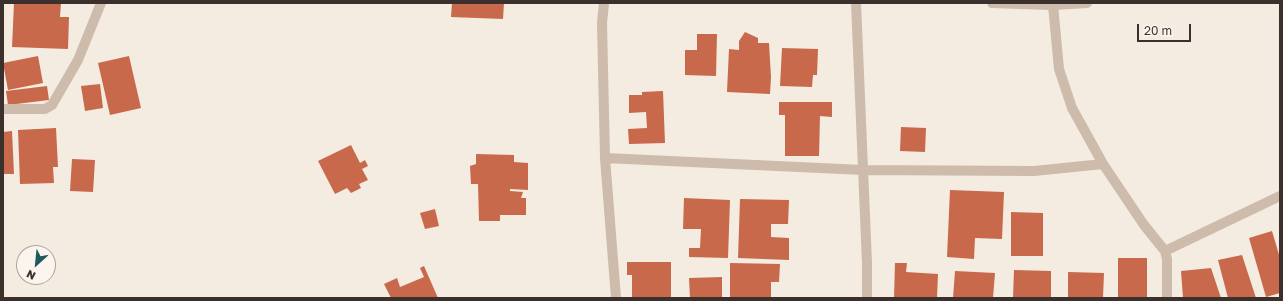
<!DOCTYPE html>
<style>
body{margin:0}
#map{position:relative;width:1283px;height:301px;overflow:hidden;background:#f4ebe1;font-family:"Golos Text",sans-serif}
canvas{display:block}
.frame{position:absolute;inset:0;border:4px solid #3b302b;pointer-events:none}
.north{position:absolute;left:16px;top:245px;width:40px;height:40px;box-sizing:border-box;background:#fbf5ee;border:1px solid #aea6a0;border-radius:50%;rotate:207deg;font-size:11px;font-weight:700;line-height:16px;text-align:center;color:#3b302b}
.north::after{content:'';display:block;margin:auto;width:14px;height:18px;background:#1f5a5e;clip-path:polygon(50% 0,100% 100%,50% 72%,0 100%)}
.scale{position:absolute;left:1137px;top:24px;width:54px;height:18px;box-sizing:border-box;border:2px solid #3b302b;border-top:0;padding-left:5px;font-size:12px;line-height:14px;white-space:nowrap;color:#3b302b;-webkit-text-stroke:3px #fbf5ee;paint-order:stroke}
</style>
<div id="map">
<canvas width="1283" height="301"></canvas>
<div class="frame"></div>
<div class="north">N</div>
<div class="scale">20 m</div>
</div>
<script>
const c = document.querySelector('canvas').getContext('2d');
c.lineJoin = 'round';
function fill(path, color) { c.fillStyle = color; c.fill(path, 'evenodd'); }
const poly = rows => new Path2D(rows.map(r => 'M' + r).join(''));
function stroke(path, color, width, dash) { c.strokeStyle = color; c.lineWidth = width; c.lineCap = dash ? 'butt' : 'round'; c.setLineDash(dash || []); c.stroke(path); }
fill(poly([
 [14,3,61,3,60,17,69,17,68,49,12,47],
 [452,3,504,3,503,19,451,17],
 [745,32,758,38,758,43,769,43,771,77,770,94,727,92,729,49,739,50,739,41],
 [697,34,717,34,716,76,685,75,685,50,697,50],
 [782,48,818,49,817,75,813,75,812,87,780,86],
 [38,56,43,83,8,90,3,63],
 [129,56,141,108,110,115,98,63],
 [100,84,103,108,85,111,81,86],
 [47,86,49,100,8,105,6,91],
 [663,91,665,143,629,144,628,129,647,128,646,112,629,113,629,95,642,95,642,92],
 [779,102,832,102,832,117,820,116,819,156,785,156,785,115,779,115],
 [901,127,926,128,925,152,900,151],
 [56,128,58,167,53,167,54,183,20,184,18,130],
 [12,131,14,174,3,174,3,132],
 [351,145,360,163,365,160,368,166,362,169,368,180,359,184,361,188,351,193,347,188,335,194,318,161],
 [476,154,514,155,514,162,528,163,528,190,510,189,510,191,523,192,521,198,526,198,526,215,500,215,500,221,479,221,478,184,471,184,470,166,476,164],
 [72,159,95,160,93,192,70,191],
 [950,190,1004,192,1002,239,975,238,974,259,947,257],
 [684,198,730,200,728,258,689,257,689,248,700,248,701,229,683,229],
 [740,199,789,200,788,224,771,224,771,237,789,238,789,260,738,258],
 [435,209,439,226,425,229,420,213],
 [1011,212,1043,213,1043,256,1011,256],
 [1272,231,1280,258,1280,293,1266,297,1249,238],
 [1242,255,1256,298,1228,298,1218,260],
 [1118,258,1147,258,1147,298,1118,298],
 [627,262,671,262,671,298,632,298,632,275,627,275],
 [730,263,780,264,779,282,771,282,771,298,730,298],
 [895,263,907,263,906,272,938,274,937,298,894,298],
 [424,266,438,298,391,298,384,284,397,278,400,287,424,277,420,268],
 [1211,268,1221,298,1183,298,1181,271],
 [1014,270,1051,271,1051,298,1013,298],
 [955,271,995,273,993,298,953,298],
 [1068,272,1104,273,1103,298,1068,298],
 [722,277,722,298,690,298,689,278]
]), '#c8694b');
stroke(poly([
 [604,3,602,23,605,158,616,298],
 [856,3,867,263,867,298],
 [992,3,1053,5,1087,3],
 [1053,5,1059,69,1072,108,1103,164,1144,225,1165,251,1167,259,1167,298],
 [3,109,45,109,52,105,78,60,101,3],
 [605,158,863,170,1034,171,1103,164],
 [1165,251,1280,196]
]), '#cdbbac', 10);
</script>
